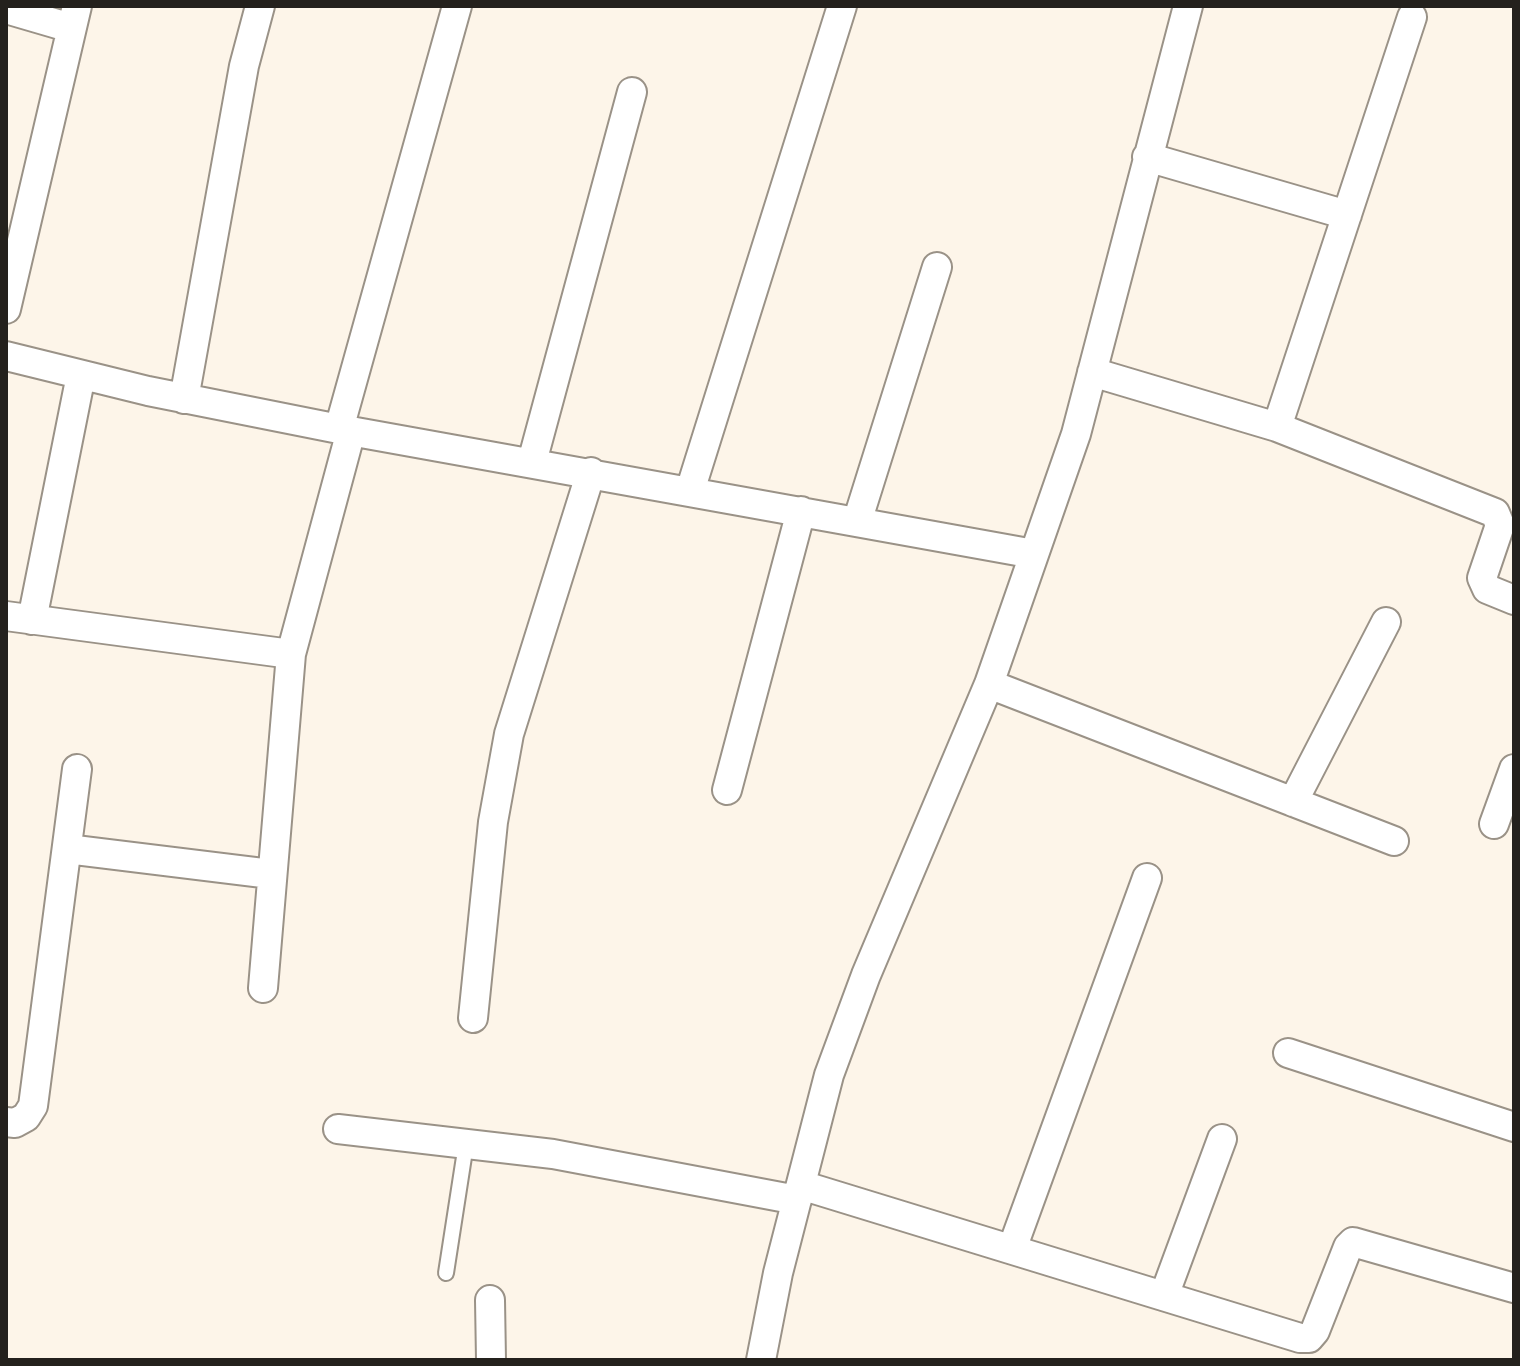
<!DOCTYPE html>
<style>
body{margin:0}
#map{position:relative;width:1520px;height:1366px;overflow:hidden;background:#fdf5e9;font-family:Arial,sans-serif}
canvas{display:block}
.frame{position:absolute;inset:0;border:8px solid #24211d;pointer-events:none}
</style>
<div id="map">
<canvas width="1520" height="1366"></canvas>
<div class="frame"></div>
</div>
<script>
const c = document.querySelector('canvas').getContext('2d');
c.lineJoin = 'round';
const poly = rows => new Path2D(rows.map(r => 'M' + r).join(''));
function stroke(path, color, width, dash) { c.strokeStyle = color; c.lineWidth = width; c.lineCap = dash ? 'butt' : 'round'; c.setLineDash(dash || []); c.stroke(path); }
const service = poly([
 [446,1273,466,1144]
]);
const minor = poly([
 [6,9,71,28],
 [1147,157,1347,215],
 [6,309,77,6],
 [6,356,148,391,339,429,1034,554],
 [1092,372,1277,427,1495,513,1500,525,1482,578,1487,589,1514,600],
 [184,399,244,66,260,6],
 [1277,427,1412,17],
 [339,429,457,6],
 [532,462,632,92],
 [690,491,842,6],
 [857,522,937,267],
 [6,616,291,654,351,431],
 [32,620,81,375],
 [989,684,1394,841],
 [727,790,801,511],
 [1293,802,1386,622],
 [1494,824,1514,769],
 [67,849,271,874],
 [263,988,291,654],
 [473,1018,493,822,509,734,591,472],
 [1288,1053,1514,1127],
 [6,1122,15,1123,26,1117,33,1106,77,769],
 [338,1129,553,1154,797,1200],
 [801,1185,1300,1338,1309,1338,1315,1331,1348,1247,1353,1242,1514,1288],
 [1012,1249,1147,878],
 [1164,1296,1222,1139],
 [490,1300,491,1360],
 [761,1360,778,1273,829,1075,866,975,989,684,1076,434,1188,6]
]);
stroke(service, '#9a9287', 18);
stroke(minor, '#9a9287', 32);
stroke(service, '#fff', 14);
stroke(minor, '#fff', 28);
</script>
